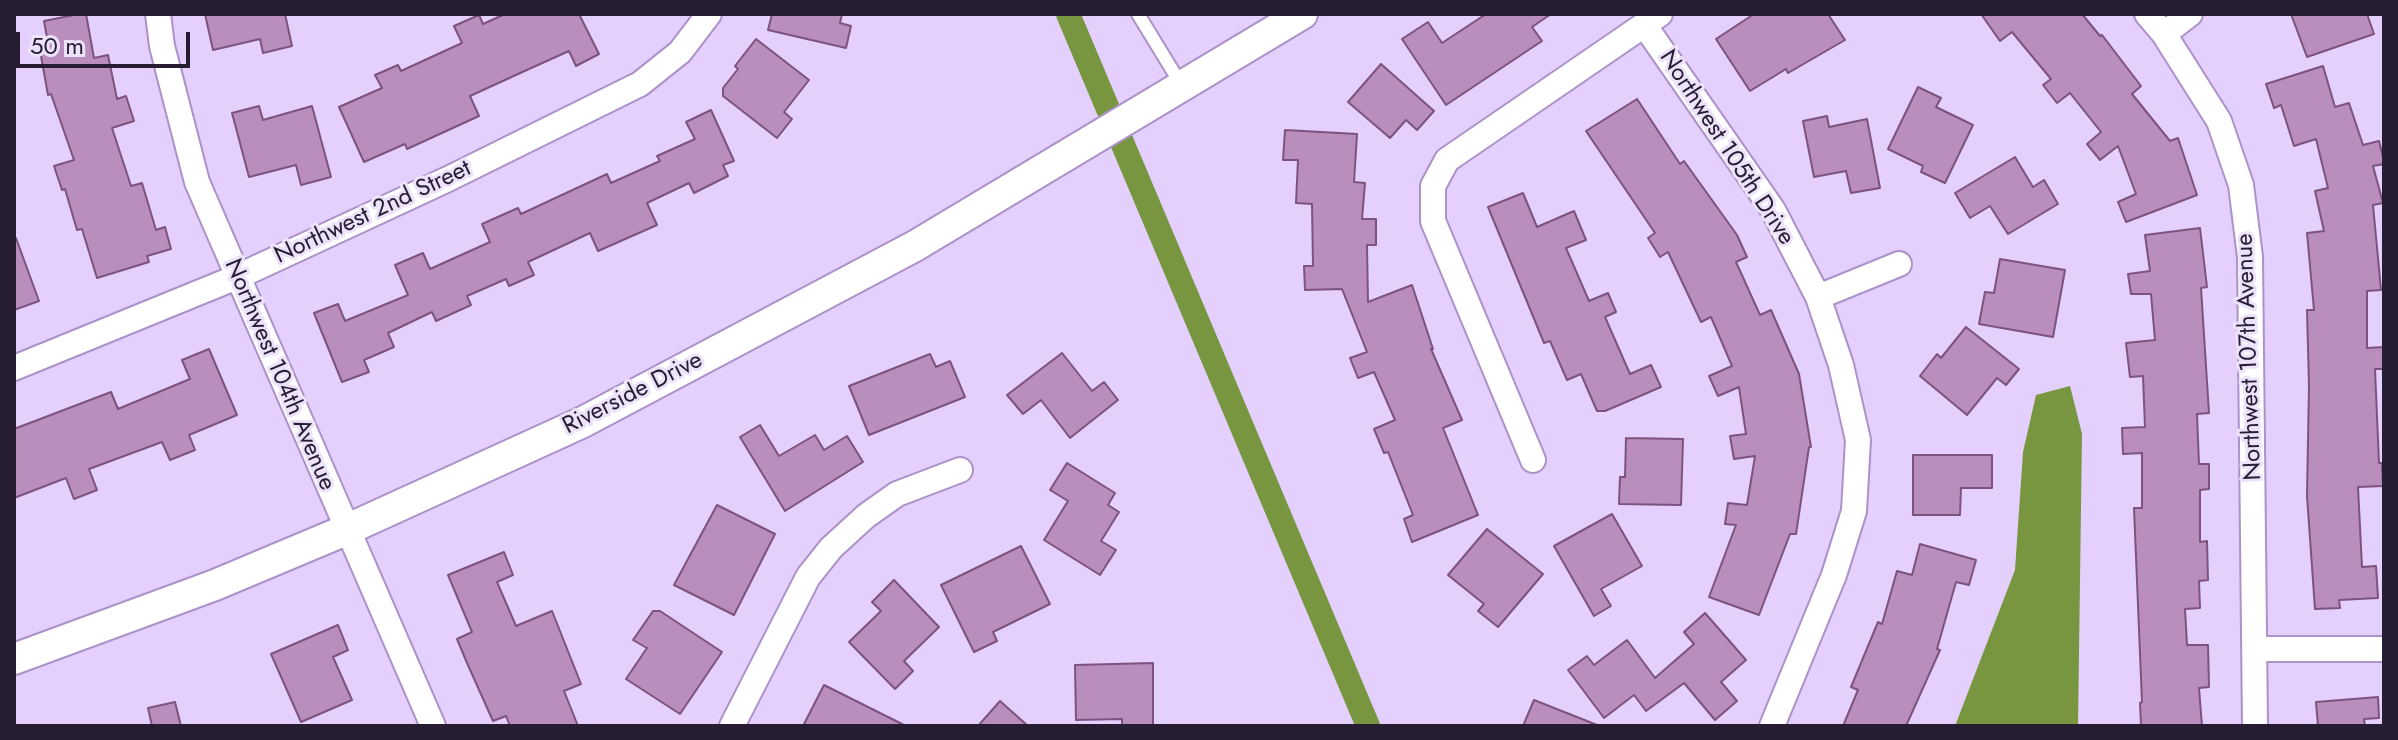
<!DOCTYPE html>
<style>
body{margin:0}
#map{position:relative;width:2398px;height:740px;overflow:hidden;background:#e4cffd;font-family:Jost,sans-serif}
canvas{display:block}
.frame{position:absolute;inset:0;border:16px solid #271d32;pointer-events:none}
.scale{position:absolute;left:16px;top:32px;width:174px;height:36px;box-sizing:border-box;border:4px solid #271d32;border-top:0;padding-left:10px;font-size:24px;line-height:28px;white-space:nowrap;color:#271d32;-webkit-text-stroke:6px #ece2f9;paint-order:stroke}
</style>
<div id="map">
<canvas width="2398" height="740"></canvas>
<div class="frame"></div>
<div class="scale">50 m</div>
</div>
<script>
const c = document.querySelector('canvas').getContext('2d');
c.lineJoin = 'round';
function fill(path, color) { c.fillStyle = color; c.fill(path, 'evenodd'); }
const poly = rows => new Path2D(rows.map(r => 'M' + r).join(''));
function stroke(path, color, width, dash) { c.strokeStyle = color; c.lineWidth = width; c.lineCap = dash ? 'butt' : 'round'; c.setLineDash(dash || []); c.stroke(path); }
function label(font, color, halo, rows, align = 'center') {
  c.font = font + ' Jost,sans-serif'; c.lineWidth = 6; c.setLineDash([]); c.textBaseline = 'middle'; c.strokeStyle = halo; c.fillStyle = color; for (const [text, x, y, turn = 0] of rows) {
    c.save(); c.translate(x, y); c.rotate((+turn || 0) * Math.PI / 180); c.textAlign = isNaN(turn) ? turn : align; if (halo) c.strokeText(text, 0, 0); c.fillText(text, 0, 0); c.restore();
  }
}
fill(poly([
 [2070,386,2082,434,2078,726,1955,726,2015,570,2023,452,2036,395]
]), '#789540');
stroke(poly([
 [1068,14,1368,726]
]), '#789540', 24);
const building = poly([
 [79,14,86,14,94,58,108,55,117,99,126,96,134,121,112,128,131,186,142,183,156,230,165,227,171,249,147,256,149,262,97,278,82,229,77,230,65,189,62,190,54,166,74,160,51,94,48,95,39,45,48,43,44,21,79,14],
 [205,14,285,14,292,46,263,53,260,39,213,50,205,14],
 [505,14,579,14,599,54,576,66,569,51,529,69,470,96,479,116,407,149,405,144,364,162,339,107,382,88,375,75,398,65,401,71,462,43,454,26,479,15,483,24,505,14],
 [772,14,842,14,840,23,851,26,846,48,768,30,772,14],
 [1486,14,1551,14,1532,27,1542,41,1446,105,1402,39,1428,22,1442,43,1486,14],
 [1754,14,1828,14,1845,40,1788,73,1786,69,1750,91,1716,39,1754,14],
 [1981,14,2082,14,2100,36,2102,35,2141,86,2132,94,2170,141,2178,138,2197,195,2126,222,2118,202,2136,194,2118,146,2100,160,2087,144,2101,132,2070,93,2057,103,2043,85,2051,79,2012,32,2000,41,1981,14],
 [2291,14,2367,14,2374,34,2307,57,2291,14],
 [756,39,809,80,784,112,792,119,777,138,723,96,723,88,738,69,735,66,756,39],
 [1381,64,1434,111,1417,130,1406,120,1390,138,1348,102,1381,64],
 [2323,66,2335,107,2349,103,2363,145,2379,141,2384,161,2384,164,2373,166,2383,203,2373,205,2381,290,2367,291,2367,348,2384,347,2384,369,2375,369,2379,463,2382,463,2383,486,2358,487,2362,567,2376,566,2378,598,2339,600,2340,608,2315,609,2307,496,2309,386,2307,310,2314,310,2307,233,2324,231,2315,191,2328,188,2316,139,2294,146,2281,105,2274,108,2266,84,2323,66],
 [1918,87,1941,98,1936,107,1973,125,1945,183,1921,172,1923,166,1888,149,1918,87],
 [1637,99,1680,164,1684,161,1737,235,1747,257,1736,262,1760,315,1771,310,1799,374,1811,447,1809,447,1796,534,1790,534,1759,615,1709,597,1736,525,1725,524,1728,503,1747,505,1755,456,1734,459,1730,436,1746,434,1739,387,1718,396,1709,376,1732,366,1711,317,1701,322,1668,252,1660,257,1648,238,1655,233,1586,131,1637,99],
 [259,106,263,120,312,106,331,177,301,185,296,165,249,177,232,113,259,106],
 [711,110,734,161,723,165,728,176,694,193,689,183,647,203,657,225,598,251,590,233,528,262,534,275,509,286,506,279,467,296,471,305,436,321,432,312,388,333,394,347,364,360,369,372,342,382,314,313,338,304,345,321,408,295,395,265,423,253,430,269,490,242,482,224,518,208,521,214,607,174,611,183,660,161,657,156,695,139,686,122,711,110],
 [1827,116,1829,127,1867,119,1880,188,1851,193,1846,171,1814,177,1803,121,1827,116],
 [1285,130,1357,134,1354,182,1365,183,1362,219,1376,219,1376,245,1367,245,1368,302,1412,285,1433,349,1431,349,1462,420,1443,428,1478,515,1412,542,1404,519,1413,515,1388,452,1384,453,1374,429,1395,420,1374,372,1358,378,1350,358,1367,352,1342,289,1305,290,1304,266,1313,266,1312,204,1296,203,1298,160,1283,160,1285,130],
 [2015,157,2033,187,2044,180,2058,204,2008,234,1990,206,1970,218,1955,193,2015,157],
 [1523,193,1537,227,1574,211,1586,240,1566,248,1589,301,1608,293,1616,312,1605,317,1630,374,1651,365,1661,387,1605,411,1597,411,1581,374,1567,380,1550,341,1544,343,1488,207,1523,193],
 [2200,228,2207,287,2201,288,2209,413,2197,414,2199,464,2209,464,2209,489,2200,490,2200,542,2207,541,2208,580,2199,581,2200,608,2185,609,2187,645,2208,645,2209,687,2199,688,2202,726,2141,726,2140,703,2142,702,2134,508,2142,508,2142,453,2123,454,2122,428,2145,427,2143,376,2130,377,2126,343,2155,340,2151,294,2131,294,2128,274,2150,271,2145,235,2200,228],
 [14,238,16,238,39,301,14,310,14,238],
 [2000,259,2065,270,2053,337,1979,324,1985,292,1994,293,2000,259],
 [1966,327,2019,369,2006,385,1997,378,1967,415,1920,376,1937,354,1941,358,1966,327],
 [209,349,237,415,189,435,195,450,170,460,162,442,89,469,97,490,74,499,66,478,14,498,14,429,111,392,118,409,190,379,182,360,209,349],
 [1062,353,1092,391,1104,382,1118,400,1070,438,1041,400,1023,414,1007,395,1062,353],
 [930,354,936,367,950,361,965,397,869,435,849,386,930,354],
 [760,425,779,456,815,435,824,450,847,436,863,462,785,511,740,437,760,425],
 [1626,438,1683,439,1681,505,1619,504,1620,477,1625,477,1626,438],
 [1913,455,1992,455,1992,488,1961,488,1960,515,1913,515,1913,455],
 [1067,463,1115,493,1108,505,1119,512,1101,541,1116,550,1100,575,1044,540,1068,501,1050,490,1067,463],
 [717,505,775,534,734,615,674,585,717,505],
 [1612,514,1642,566,1601,589,1611,606,1594,616,1554,546,1612,514],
 [1487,529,1543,574,1498,627,1478,611,1484,604,1448,575,1487,529],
 [1920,544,1976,560,1969,585,1956,582,1937,649,1940,650,1906,726,1843,726,1858,690,1851,687,1878,622,1882,624,1897,571,1912,575,1920,544],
 [1021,546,1050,604,993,632,997,641,974,652,941,585,1021,546],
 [504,552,513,575,497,582,516,626,552,611,581,684,564,691,578,726,510,726,506,716,493,721,467,663,457,639,472,632,448,575,504,552],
 [894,580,939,627,904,661,913,671,895,689,849,642,881,611,872,602,894,580],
 [653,611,660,611,722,652,680,714,626,679,647,648,633,640,653,611],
 [1705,613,1746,660,1721,682,1737,701,1715,720,1684,683,1646,711,1634,695,1604,718,1568,670,1587,656,1594,665,1627,640,1655,678,1694,644,1684,632,1705,613],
 [338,625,348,650,333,657,352,700,301,722,271,654,338,625],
 [1153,663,1153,726,1122,726,1122,719,1076,720,1075,665,1153,663],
 [824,685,906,726,803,726,824,685],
 [2378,697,2379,718,2364,719,2365,726,2318,726,2316,702,2378,697],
 [1534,700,1597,725,1597,726,1523,726,1534,700],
 [1000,701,1028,726,978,726,1000,701],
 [175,702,181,726,152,726,148,708,175,702]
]);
fill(building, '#ba8ebc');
stroke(building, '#7c537e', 2);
const service = poly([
 [1138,14,1182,86]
]);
const minor = poly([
 [158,14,162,46,197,182,433,726],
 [2147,14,2164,34,2219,121,2241,185,2250,257,2255,726],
 [1645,26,1773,210,1818,297,1841,365,1858,440,1854,511,1834,575,1772,726],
 [2164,34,2190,14],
 [1818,297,1899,264],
 [14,368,237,277,448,179,640,84,680,52,709,14],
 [1533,460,1433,221,1433,186,1447,160,1660,14],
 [2256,649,2384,649],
 [732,726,808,577,831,548,866,516,897,494,960,470]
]);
const tertiary = poly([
 [14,659,215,585,346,530,583,422,915,246,1302,14]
]);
stroke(service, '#ab92c8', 16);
stroke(minor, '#ab92c8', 28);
stroke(tertiary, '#ab92c8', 34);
stroke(service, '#fff', 12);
stroke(minor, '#fff', 24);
stroke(tertiary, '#fff', 30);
label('24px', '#271d32', '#ece2f9', [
 ["Northwest 105th Drive",1726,148,57],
 ["Northwest 2nd Street",373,213,-25],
 ["Northwest 107th Avenue",2250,357,-92],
 ["Northwest 104th Avenue",279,375,67],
 ["Riverside Drive",633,394,-27]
]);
</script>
